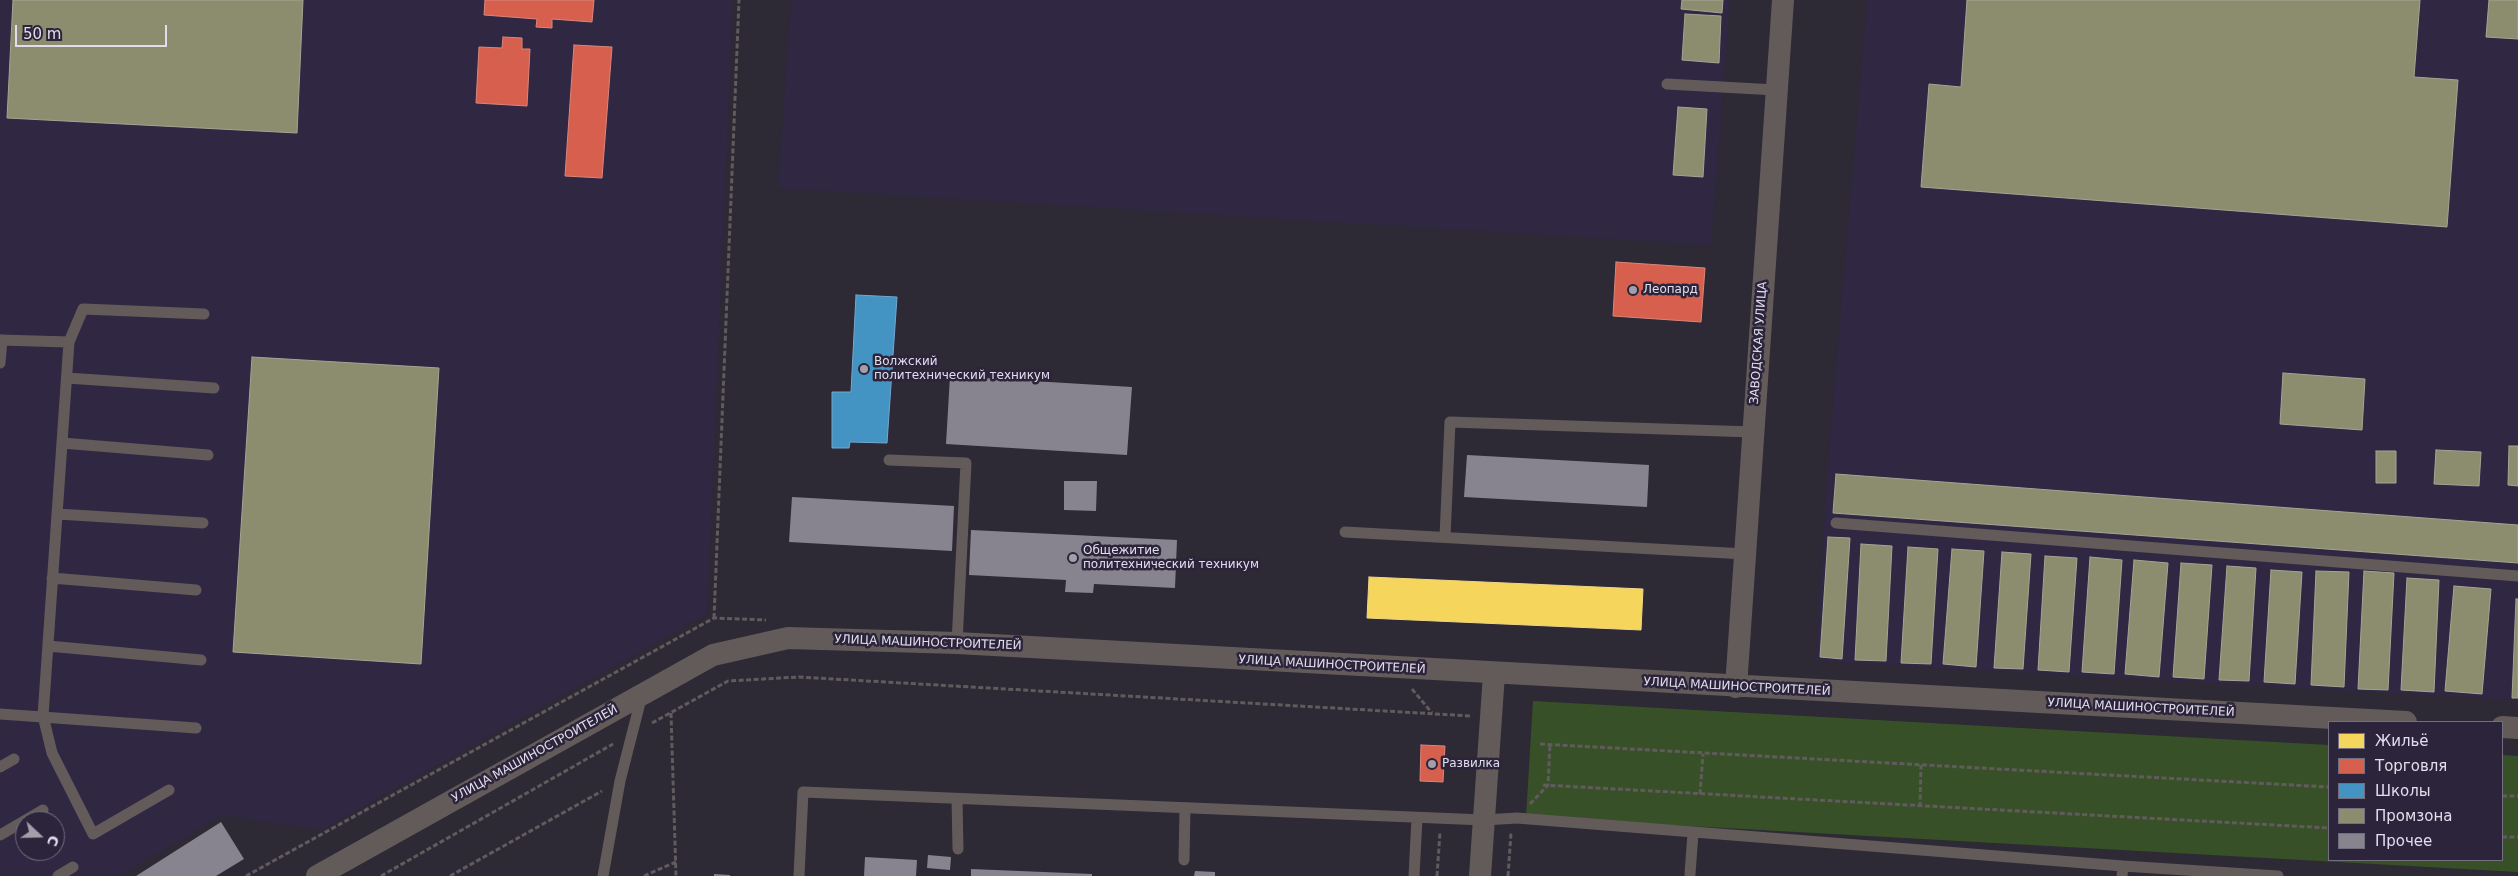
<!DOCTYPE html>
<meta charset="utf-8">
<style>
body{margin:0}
#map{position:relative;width:2518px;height:876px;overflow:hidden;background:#2d2935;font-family:"DejaVu Sans",sans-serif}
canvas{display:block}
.legend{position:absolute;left:2328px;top:721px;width:175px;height:140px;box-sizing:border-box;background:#2b243a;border:1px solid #746e81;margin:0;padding:6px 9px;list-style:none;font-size:15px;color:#e2ddec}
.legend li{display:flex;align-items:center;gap:10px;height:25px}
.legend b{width:25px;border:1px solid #746e81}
.north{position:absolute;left:15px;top:811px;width:50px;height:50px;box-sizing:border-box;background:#2b243a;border:1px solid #746e81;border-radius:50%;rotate:111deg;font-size:14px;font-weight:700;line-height:20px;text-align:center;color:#e2ddec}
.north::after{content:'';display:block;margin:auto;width:18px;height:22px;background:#a39eac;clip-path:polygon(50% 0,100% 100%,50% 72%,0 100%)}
.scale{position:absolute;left:15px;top:25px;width:152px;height:22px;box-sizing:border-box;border:2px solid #e2ddec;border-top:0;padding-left:6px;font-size:15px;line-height:18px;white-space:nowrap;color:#e2ddec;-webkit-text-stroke:4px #2b243a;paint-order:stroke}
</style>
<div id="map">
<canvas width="2518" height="876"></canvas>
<ul class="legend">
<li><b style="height:14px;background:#f6d55c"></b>Жильё</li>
<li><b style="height:14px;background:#d6604d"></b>Торговля</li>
<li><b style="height:14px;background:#4393c3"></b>Школы</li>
<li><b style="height:14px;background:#8c8c6e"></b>Промзона</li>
<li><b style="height:14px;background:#88848f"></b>Прочее</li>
</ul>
<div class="north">С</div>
<div class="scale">50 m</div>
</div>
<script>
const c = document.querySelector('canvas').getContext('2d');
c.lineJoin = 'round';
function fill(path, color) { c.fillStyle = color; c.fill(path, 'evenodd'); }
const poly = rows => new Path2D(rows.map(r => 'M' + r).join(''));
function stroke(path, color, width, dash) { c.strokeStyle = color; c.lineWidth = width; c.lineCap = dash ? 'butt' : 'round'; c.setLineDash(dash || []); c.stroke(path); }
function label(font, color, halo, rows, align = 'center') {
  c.font = font + ' "DejaVu Sans",sans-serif'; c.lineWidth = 5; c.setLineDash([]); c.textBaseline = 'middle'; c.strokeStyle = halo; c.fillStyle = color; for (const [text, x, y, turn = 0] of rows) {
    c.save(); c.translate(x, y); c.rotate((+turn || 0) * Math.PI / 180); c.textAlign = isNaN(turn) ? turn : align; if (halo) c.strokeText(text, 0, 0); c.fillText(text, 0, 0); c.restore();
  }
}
fill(poly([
 [0,0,733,0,707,614,321,830,222,815,119,876,0,876],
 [25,821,55,821,55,851,25,851],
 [791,0,1730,0,1711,245,778,188],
 [1867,0,2518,0,2518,700,1816,661,1828,461]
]), '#302842');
fill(poly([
 [1533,701,2329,745,2329,860,2502,860,2502,755,2518,756,2518,872,1526,817]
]), '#385027');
const homes = poly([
 [1369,577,1643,589,1641,630,1367,618,1369,577]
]);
fill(homes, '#f6d55c');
stroke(homes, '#f0d787', 1);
const shops = poly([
 [485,0,594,0,592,22,552,19,552,28,536,27,537,19,484,15,485,0],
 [503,37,522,38,522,49,530,49,527,106,476,103,479,47,502,48,503,37],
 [574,45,612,47,602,178,565,176,574,45],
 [1616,262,1705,268,1701,322,1613,316,1616,262],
 [1421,745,1445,746,1443,782,1420,781,1421,745]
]);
fill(shops, '#d6604d');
stroke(shops, '#da867d', 1);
const schools = poly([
 [856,295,897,297,887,443,850,442,849,448,832,448,832,392,851,392,856,295]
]);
fill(schools, '#4393c3');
stroke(schools, '#73a9cf', 1);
const industry = poly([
 [13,0,303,0,297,133,7,118,13,0],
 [1682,0,1723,0,1722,13,1681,9,1682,0],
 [1967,0,2420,0,2414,77,2458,80,2447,227,1921,187,1929,84,1961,87,1967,0],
 [2489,0,2518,0,2518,39,2486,37,2489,0],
 [1685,14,1721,16,1719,63,1682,60,1685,14],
 [1678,107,1707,109,1703,177,1673,175,1678,107],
 [252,357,439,368,421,664,233,652,252,357],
 [2283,373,2365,379,2362,430,2280,424,2283,373],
 [2509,446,2518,446,2518,486,2508,485,2509,446],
 [2436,450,2481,452,2479,486,2434,484,2436,450],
 [2376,451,2396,451,2396,483,2376,483,2376,451],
 [1836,474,2518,525,2518,563,1833,513,1836,474],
 [1828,537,1850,538,1842,659,1820,657,1828,537],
 [1861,544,1892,546,1886,661,1855,660,1861,544],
 [1908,547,1938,549,1931,664,1901,663,1908,547],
 [1952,549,1984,551,1976,667,1943,664,1952,549],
 [2002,552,2031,554,2023,669,1994,668,2002,552],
 [2045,556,2077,558,2069,672,2038,670,2045,556],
 [2090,557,2122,560,2114,674,2082,672,2090,557],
 [2134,560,2168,563,2159,677,2125,674,2134,560],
 [2181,563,2212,565,2204,679,2173,677,2181,563],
 [2227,566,2256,568,2249,681,2219,680,2227,566],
 [2271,570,2302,572,2295,684,2264,682,2271,570],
 [2316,571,2349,572,2344,687,2311,685,2316,571],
 [2364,571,2394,573,2388,690,2358,689,2364,571],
 [2407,578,2439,580,2434,692,2401,690,2407,578],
 [2454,586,2491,589,2482,694,2445,691,2454,586],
 [2516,599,2518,599,2518,698,2512,698,2516,599]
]);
fill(industry, '#8c8c6e');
stroke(industry, '#a6a494', 1);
fill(poly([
 [950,376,1132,387,1127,455,946,444],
 [1467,455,1649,465,1647,507,1464,497],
 [1064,481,1097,481,1096,511,1064,510],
 [792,497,954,506,952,551,789,542],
 [971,530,1177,540,1175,588,1094,584,1093,593,1065,592,1066,580,969,575],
 [221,822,244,859,216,876,136,876],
 [928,855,951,857,950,870,927,868],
 [865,857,917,860,916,876,864,876],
 [971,869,1092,874,1092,876,971,876],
 [1195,871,1215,872,1215,876,1194,876],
 [714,874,730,875,730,876,714,876]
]), '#88848f');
stroke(poly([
 [714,618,739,0],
 [1412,689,1432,713],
 [671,713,676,876],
 [652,723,728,681,799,677,1471,716],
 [1540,744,2329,787],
 [1543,785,2329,828],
 [1700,794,1703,754],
 [2502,796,2518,796],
 [1530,804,1548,785,1550,744],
 [1920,807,1921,765],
 [2502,837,2518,837],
 [246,876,714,618,766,620],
 [381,876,613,744],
 [450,876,602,791],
 [644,876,676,862],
 [1437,876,1440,832],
 [1508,876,1511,833]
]), '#615b5d', 3, [5, 2.5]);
stroke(poly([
 [1667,84,1776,90],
 [0,340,69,342],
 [0,363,2,340],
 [67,378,214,388],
 [62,443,208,455],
 [889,460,966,463,957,643],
 [58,514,203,523],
 [1836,523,2518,576],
 [1345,532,1745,554],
 [1445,537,1450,422,1753,432],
 [52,578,196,590],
 [48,646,201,660],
 [0,714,196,728],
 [0,767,14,759],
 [169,790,93,834,52,753,43,716,69,342,83,309,204,314],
 [957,799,958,849],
 [0,835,43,810],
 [1184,860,1185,808],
 [1690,874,1693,833],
 [58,876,73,867],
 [603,876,620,781,642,695],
 [799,876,803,792,1484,820,1517,818,2123,866],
 [1414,876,1417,818],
 [2122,876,2123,866,2278,876]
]), '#635b5a', 11);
stroke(poly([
 [1736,687,1783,0],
 [2502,727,2518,728],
 [317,876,713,655,788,638,957,643,2406,722],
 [1480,876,1494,674]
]), '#635b5a', 22);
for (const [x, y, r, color] of [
 [1633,290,5,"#a39eac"],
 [864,369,5,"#a39eac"],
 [1073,558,5,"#a39eac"],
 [1432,764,5,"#a39eac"]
]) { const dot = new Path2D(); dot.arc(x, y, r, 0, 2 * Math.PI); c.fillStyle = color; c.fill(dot); stroke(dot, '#2b243a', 2); }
label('12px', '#e2ddec', '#2b243a', [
 ["Леопард",1643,290],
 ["Волжский",874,362],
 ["политехнический техникум",874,376],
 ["Общежитие",1083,551],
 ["политехнический техникум",1083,565],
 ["Развилка",1442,764]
], 'left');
label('12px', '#e2ddec', '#2b243a', [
 ["ЗАВОДСКАЯ УЛИЦА",1759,343,-86],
 ["УЛИЦА МАШИНОСТРОИТЕЛЕЙ",928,643,2],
 ["УЛИЦА МАШИНОСТРОИТЕЛЕЙ",1332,665,3],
 ["УЛИЦА МАШИНОСТРОИТЕЛЕЙ",1737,687,3],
 ["УЛИЦА МАШИНОСТРОИТЕЛЕЙ",2141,708,3],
 ["УЛИЦА МАШИНОСТРОИТЕЛЕЙ",535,754,-29]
]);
</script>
